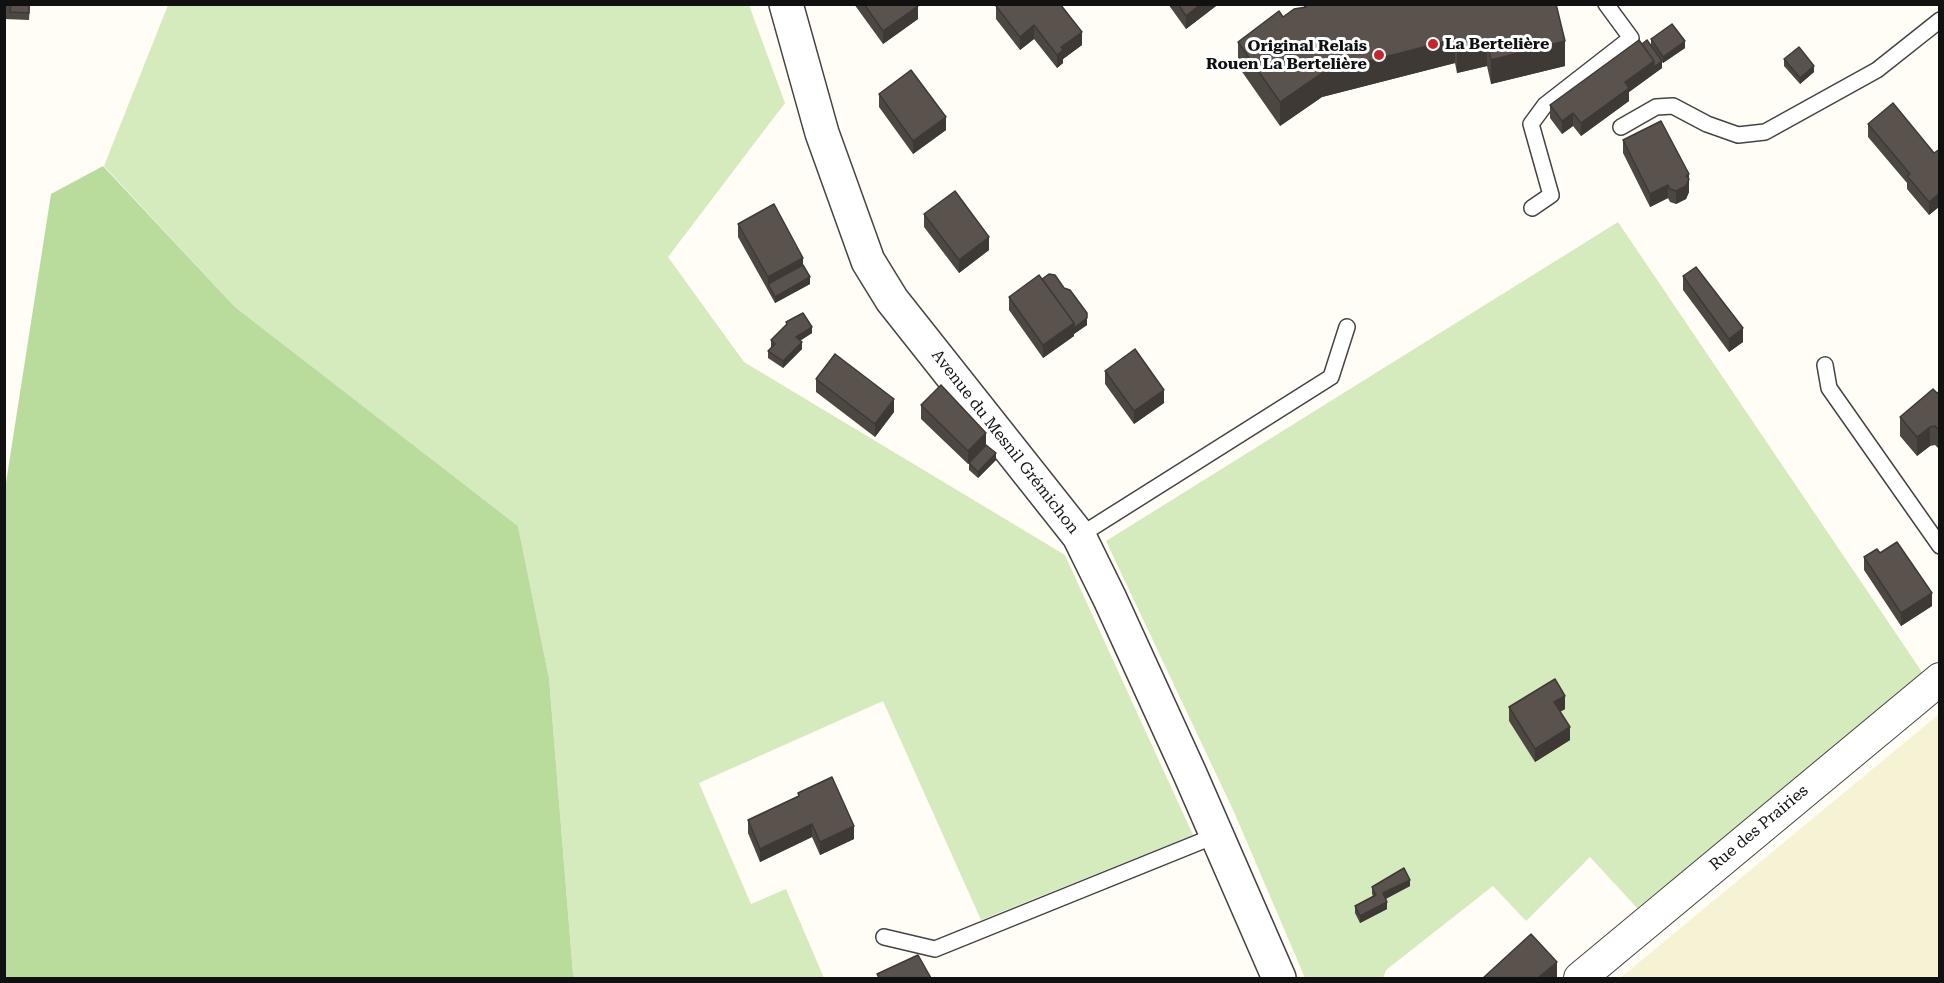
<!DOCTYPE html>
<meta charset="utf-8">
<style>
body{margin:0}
#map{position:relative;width:1944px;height:983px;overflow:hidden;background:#fffdf5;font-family:"Roboto Serif",serif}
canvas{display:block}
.frame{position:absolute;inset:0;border:6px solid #111;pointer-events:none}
</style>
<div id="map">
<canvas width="1944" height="983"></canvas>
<div class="frame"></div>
</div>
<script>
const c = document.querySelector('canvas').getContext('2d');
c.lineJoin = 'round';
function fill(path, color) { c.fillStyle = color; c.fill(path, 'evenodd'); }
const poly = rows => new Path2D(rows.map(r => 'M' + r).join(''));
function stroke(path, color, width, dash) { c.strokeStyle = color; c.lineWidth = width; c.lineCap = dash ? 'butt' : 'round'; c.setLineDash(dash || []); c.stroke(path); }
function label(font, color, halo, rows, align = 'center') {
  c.font = font + ' "Roboto Serif",serif'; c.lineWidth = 6; c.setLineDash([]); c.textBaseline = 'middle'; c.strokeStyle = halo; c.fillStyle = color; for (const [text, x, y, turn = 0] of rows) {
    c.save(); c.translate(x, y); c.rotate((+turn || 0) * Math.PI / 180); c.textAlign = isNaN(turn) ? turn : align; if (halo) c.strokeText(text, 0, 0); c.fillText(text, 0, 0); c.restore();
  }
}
fill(poly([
 [1939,714,1939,978,1620,978]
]), '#f6f3d4');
fill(poly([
 [168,5,749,5,785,103,668,257,744,362,1065,555,1193,835,981,920,883,701,699,783,751,904,786,889,824,978,575,978,573,974,549,678,518,526,235,307,104,166],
 [1618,222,1926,678,1637,908,1590,857,1526,921,1493,886,1386,970,1383,978,1305,978,1234,812,1106,541]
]), '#d5ebbd');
fill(poly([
 [103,166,235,307,518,526,549,678,573,974,575,978,5,978,5,489,51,194]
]), '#b9dc9c');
const service = poly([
 [1621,127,1656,107,1673,106,1707,124,1738,135,1765,132,1877,70,1940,20],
 [1532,208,1551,195,1531,124,1545,105,1631,38,1606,4],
 [1825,365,1829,388,1940,546],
 [1079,536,1331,377,1347,327],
 [884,937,935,949,1217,835]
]);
const minor = poly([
 [1580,978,1940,679]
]);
const tertiary = poly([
 [786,4,822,133,868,261,892,300,1079,536,1110,599,1190,774,1279,978]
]);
stroke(service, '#444', 18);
stroke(minor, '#444', 34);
stroke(tertiary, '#444', 36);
stroke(service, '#fff', 15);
stroke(minor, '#fff', 32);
stroke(tertiary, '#fff', 33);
fill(poly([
 [4,4,30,4,29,20,4,19],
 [854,4,917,4,918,19,883,44],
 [1168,4,1216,4,1216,6,1186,29],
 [1304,4,1556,4,1565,66,1491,84,1487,66,1457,73,1455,63,1322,97,1280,126,1238,66,1238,42,1283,17,1304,7],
 [996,6,1082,45,1063,59,1063,63,1057,68,1034,39,1020,50,996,19],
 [1651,39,1685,48,1663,63,1662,62,1662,68,1629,92,1629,101,1581,136,1573,126,1562,134,1550,118,1550,105,1642,44,1651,45],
 [1784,59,1814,72,1800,84,1784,66],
 [879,94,946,130,913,154,879,107],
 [1868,124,1934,153,1940,149,1940,206,1929,215,1907,189,1907,183,1868,137],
 [1623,140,1689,174,1689,192,1686,199,1676,204,1670,202,1668,198,1650,207,1623,153],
 [924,214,989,250,959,273,924,227],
 [738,224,803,265,810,284,775,303,738,237],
 [1683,276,1743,342,1729,352,1683,290],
 [1042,279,1087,325,1074,334,1074,336,1043,358,1009,310,1009,297],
 [786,322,812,333,800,341,802,349,783,368,768,358,768,351,771,348,771,340,786,325],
 [1105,371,1164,403,1134,424,1105,384],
 [816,379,894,412,875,437,816,392],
 [1940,391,1940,450,1935,445,1930,446,1917,456,1900,436,1900,417],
 [921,405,986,445,996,460,978,478,969,470,969,463,968,464,921,419],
 [1880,553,1932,606,1901,626,1864,570,1864,557],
 [1509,707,1565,709,1560,712,1570,740,1535,762,1509,721],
 [798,793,854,839,820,855,812,837,760,862,748,833,748,820,798,796],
 [1410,886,1386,899,1387,909,1360,923,1355,913,1355,906,1373,896,1372,894,1372,887]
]), '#4d4742');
fill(poly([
 [1201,4,1216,4,1216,6,1186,29,1186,16],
 [918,6,918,19,883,44,883,31],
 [1034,25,1034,39,1020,50,1020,37],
 [1082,32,1082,45,1063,59,1063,63,1057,68,1057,55,1061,47],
 [1455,39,1455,63,1322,97,1280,126,1280,102,1322,73],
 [1565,41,1565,66,1491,84,1491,60],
 [1685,41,1685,48,1663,63,1663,57],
 [1487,42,1487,66,1457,73,1457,49],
 [1654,61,1662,61,1662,68,1629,92,1629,101,1581,136,1581,123,1625,82],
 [1814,66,1814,72,1800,84,1800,78],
 [1573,113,1573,126,1562,134,1562,121],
 [946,117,946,130,913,154,913,141],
 [1689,174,1689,192,1686,199,1676,204,1676,191,1686,176],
 [1668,185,1668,198,1650,207,1650,194],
 [1940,193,1940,206,1929,215,1929,202],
 [989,237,989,250,959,273,959,260],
 [803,258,803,271,768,284,768,277],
 [810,277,810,284,775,303,775,297],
 [1087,318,1087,325,1074,334,1074,336,1043,358,1043,345,1074,323],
 [812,327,812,333,796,343,796,337],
 [1743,328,1743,342,1729,352,1729,339],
 [802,342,802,349,783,368,783,361],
 [1164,390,1164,403,1134,424,1134,411],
 [894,399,894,412,875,437,875,424],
 [1930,427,1930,446,1917,456,1917,437],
 [986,433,986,446,968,464,968,451],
 [996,453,996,460,978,478,978,472],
 [1932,593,1932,606,1901,626,1901,613],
 [1565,696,1565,709,1554,715,1554,702],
 [1570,727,1570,740,1535,762,1535,749],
 [812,824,812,837,760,862,760,849],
 [854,826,854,839,820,855,820,842],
 [1410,880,1410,886,1383,900,1383,893],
 [1387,902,1387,909,1360,923,1360,916],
 [1557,962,1557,978,1538,978]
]), '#3f3936');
const building = poly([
 [11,4,29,4,29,13,10,12,11,4],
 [864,4,917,4,918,6,883,31,864,4],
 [998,4,1060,4,1082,32,1061,47,1063,50,1057,55,1034,25,1020,37,996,6,998,4],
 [1178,4,1201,4,1186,16,1178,4],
 [1305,4,1556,4,1565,41,1491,60,1487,42,1457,49,1455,39,1322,73,1280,102,1238,42,1279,11,1283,17,1294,9,1306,7,1305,4],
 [1672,24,1685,41,1663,57,1651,39,1672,24],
 [1639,40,1654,61,1625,82,1629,88,1581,123,1573,113,1562,121,1550,105,1639,40],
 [1647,40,1662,61,1654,67,1654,61,1642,44,1647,40],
 [1799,47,1814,66,1800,78,1784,59,1799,47],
 [911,70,946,117,913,141,879,94,911,70],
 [1893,103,1934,153,1940,149,1940,193,1929,202,1907,176,1910,174,1868,124,1893,103],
 [1661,121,1689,174,1686,176,1689,179,1686,186,1676,191,1670,189,1668,185,1650,194,1623,140,1661,121],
 [955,191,989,237,959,260,924,214,955,191],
 [774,204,803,258,768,277,738,224,774,204],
 [803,265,810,277,775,297,768,284,803,265],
 [1696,267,1743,328,1729,339,1683,276,1696,267],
 [1049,274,1055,275,1064,288,1070,290,1087,313,1087,318,1074,328,1074,323,1042,279,1049,274],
 [1039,275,1074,323,1043,345,1009,297,1039,275],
 [803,313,812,327,796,337,802,342,783,361,768,351,775,344,771,340,787,324,786,322,803,313],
 [1135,349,1164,390,1134,411,1105,371,1135,349],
 [835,354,894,399,875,424,816,379,835,354],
 [941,385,986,433,968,451,921,405,941,385],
 [1933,389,1937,393,1940,391,1940,431,1935,426,1930,427,1917,437,1900,417,1933,389],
 [986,445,996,453,978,472,969,463,986,445],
 [1897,542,1932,593,1901,613,1864,557,1877,549,1880,553,1897,542],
 [1555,679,1565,696,1554,702,1570,727,1535,749,1509,707,1555,679],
 [832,777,854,826,820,842,812,824,760,849,748,820,799,796,798,793,832,777],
 [1404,868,1410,880,1383,893,1387,902,1360,916,1355,906,1376,895,1372,887,1404,868],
 [1531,934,1557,962,1538,978,1483,978,1531,934],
 [918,955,931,978,879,978,877,974,918,955]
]);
fill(building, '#5a524d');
stroke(building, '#3f3936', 1.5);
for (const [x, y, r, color] of [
 [1433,44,6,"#c4262e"],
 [1379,55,6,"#c4262e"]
]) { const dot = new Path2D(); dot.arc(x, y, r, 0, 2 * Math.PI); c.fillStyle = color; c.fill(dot); stroke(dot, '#fff', 2); }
label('bold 16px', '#111', '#fff', [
 ["La Bertelière",1445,44],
 ["Original Relais",1367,46,"right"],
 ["Rouen La Bertelière",1367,64,"right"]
], 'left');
label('16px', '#111', '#fff', [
 ["Avenue du Mesnil Grémichon",1005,442,52],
 ["Rue des Prairies",1759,828,-40]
]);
</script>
